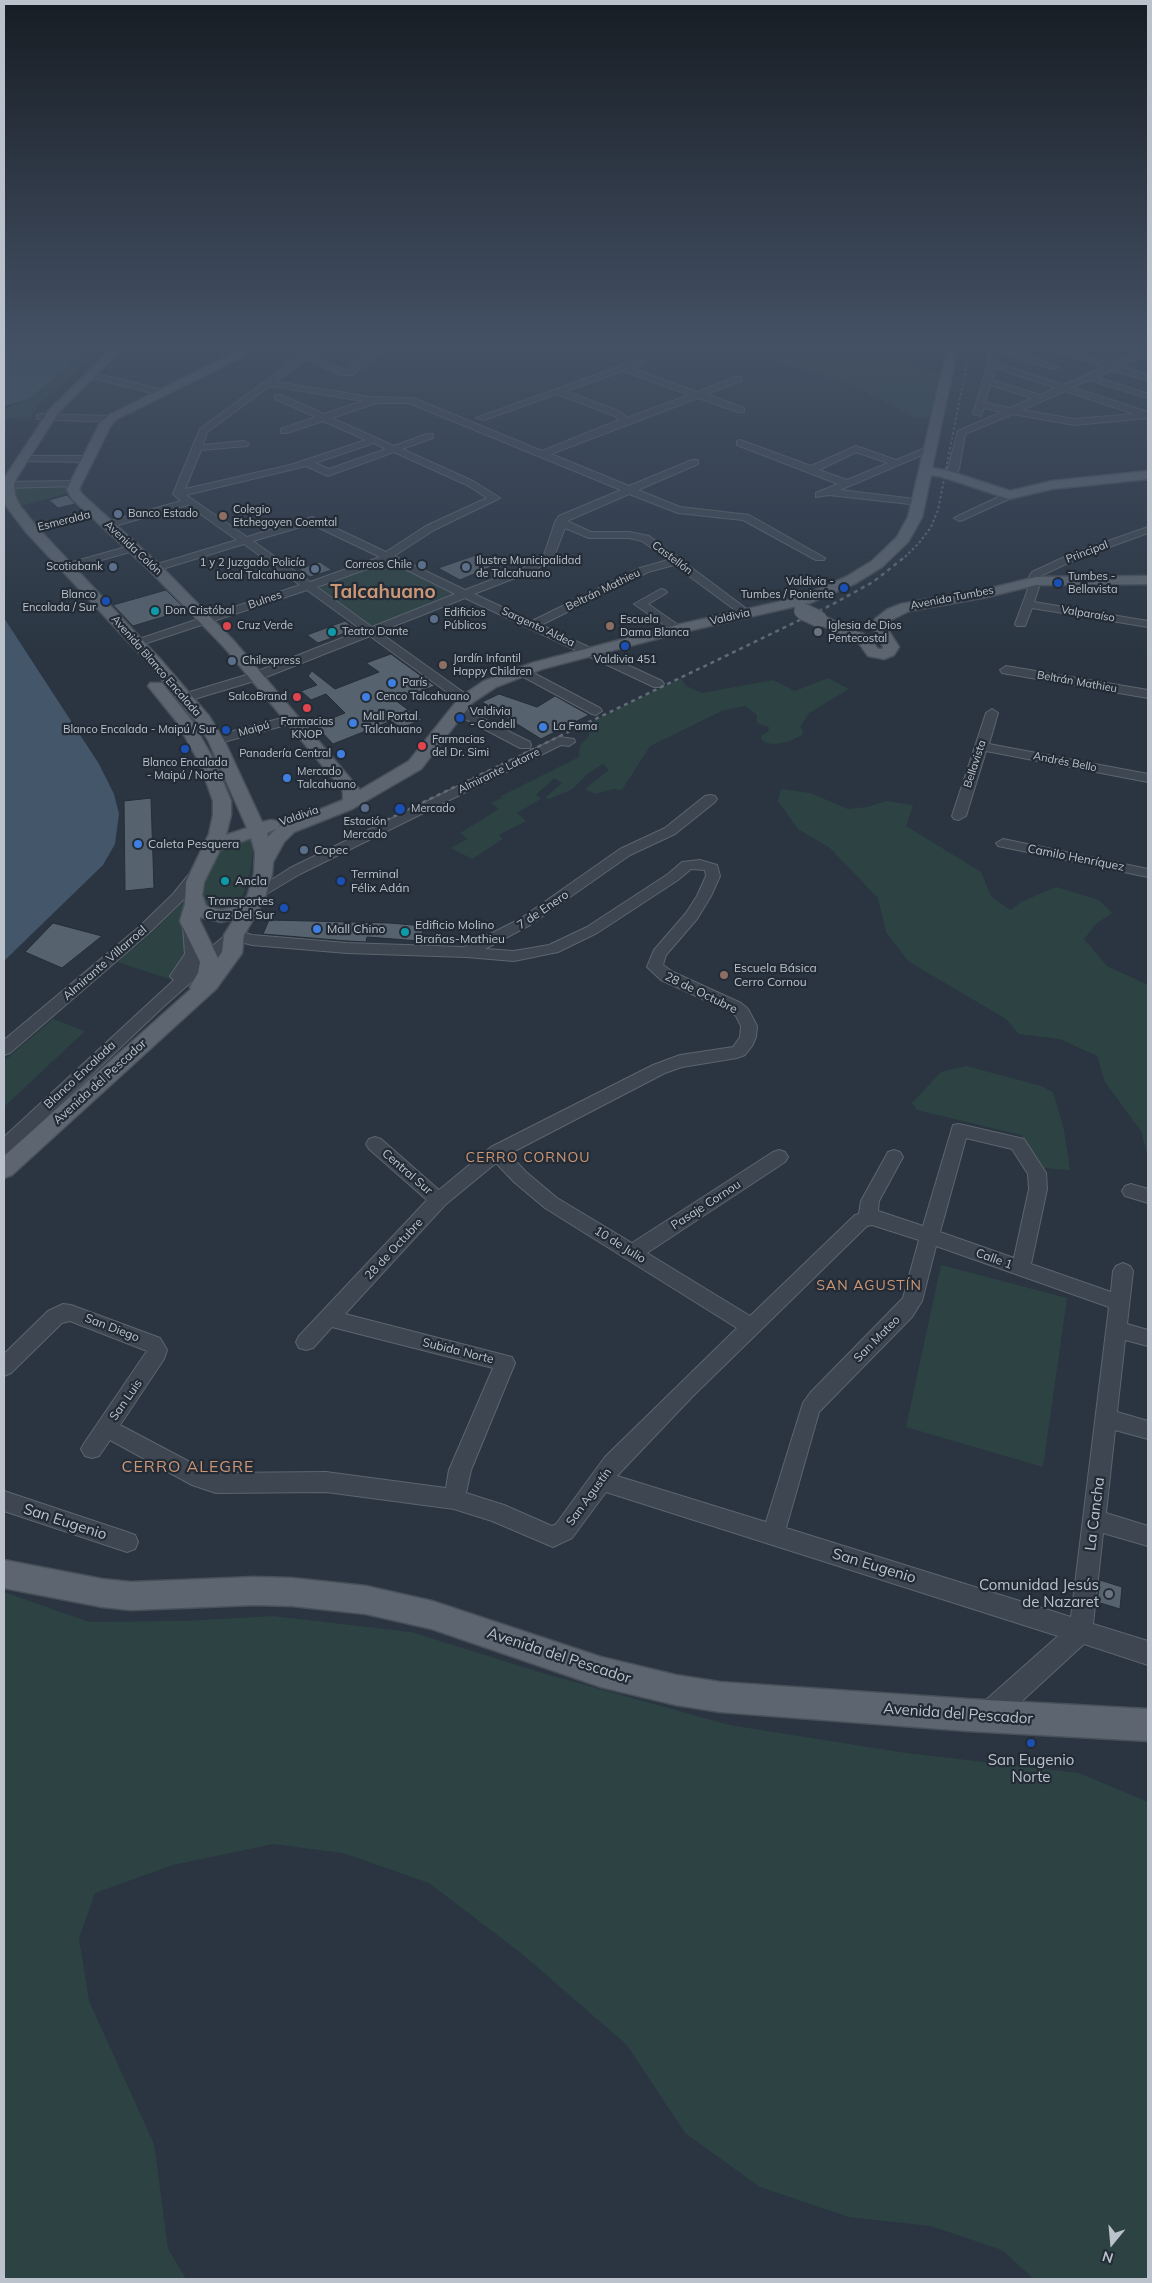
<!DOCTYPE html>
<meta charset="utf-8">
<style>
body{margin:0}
#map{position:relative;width:1152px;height:2283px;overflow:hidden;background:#2a3541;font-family:Mulish,sans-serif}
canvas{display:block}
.frame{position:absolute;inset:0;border:5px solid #bbc2cb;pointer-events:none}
.north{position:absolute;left:1087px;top:2218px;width:50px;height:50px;-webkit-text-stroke:4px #232c36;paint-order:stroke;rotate:197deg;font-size:14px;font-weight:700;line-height:20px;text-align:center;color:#bbc2cb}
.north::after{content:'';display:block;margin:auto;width:18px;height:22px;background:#bbc2cb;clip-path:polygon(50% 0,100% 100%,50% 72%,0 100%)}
</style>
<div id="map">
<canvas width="1152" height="2283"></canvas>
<div class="frame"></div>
<div class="north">N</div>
</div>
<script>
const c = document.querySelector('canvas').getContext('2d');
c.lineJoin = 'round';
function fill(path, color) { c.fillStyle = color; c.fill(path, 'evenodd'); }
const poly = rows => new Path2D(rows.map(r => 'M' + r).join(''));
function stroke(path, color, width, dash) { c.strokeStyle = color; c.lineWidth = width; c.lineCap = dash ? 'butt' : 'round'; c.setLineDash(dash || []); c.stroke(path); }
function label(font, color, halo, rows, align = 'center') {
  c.font = font + ' Mulish,sans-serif'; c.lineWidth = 4.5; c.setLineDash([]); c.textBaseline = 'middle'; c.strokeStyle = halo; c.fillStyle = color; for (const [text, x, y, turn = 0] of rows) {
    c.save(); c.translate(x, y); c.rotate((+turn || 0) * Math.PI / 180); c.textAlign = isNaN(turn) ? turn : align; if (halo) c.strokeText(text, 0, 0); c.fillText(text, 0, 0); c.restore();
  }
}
fill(poly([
 [48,342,106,342,63,384,49,395,38,405,30,420,4,419,4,409,28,399,58,377,56,374,64,371,74,361,46,346],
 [824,342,846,342,940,375,931,417,916,418,850,384,777,362],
 [68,485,69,493,20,506,15,498,14,490,18,487],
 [389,562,393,562,456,594,377,626,369,625,319,589,323,584],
 [681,678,686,686,702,693,773,680,795,691,828,678,849,689,809,713,800,727,803,730,802,735,787,742,774,744,766,743,761,739,762,735,768,732,769,727,757,723,757,715,745,706,724,710,650,746,622,790,613,789,595,794,585,789,609,770,603,764,590,772,571,790,549,799,545,798,562,783,554,778,536,795,541,799,517,813,526,821,499,835,503,839,472,859,451,848,467,839,460,833,499,809,491,803,502,798,501,796,579,757,580,745,589,737,589,733,583,726],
 [781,789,810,793,848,809,867,807,887,801,913,805,906,826,981,872,991,896,1010,910,1021,902,1056,887,1099,900,1112,913,1097,923,1084,939,1107,966,1148,985,1148,1157,1141,1131,1105,1082,1097,1056,1060,1039,1019,1034,1006,1019,908,961,886,932,878,898,830,848,798,829,778,801],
 [247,838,251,840,253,849,251,868,242,898,237,905,230,909,209,911,198,895,203,883,224,846],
 [184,901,186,901,190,944,183,967,173,980,117,962,143,941],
 [53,1019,85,1031,4,1107,4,1061],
 [966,1066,1041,1086,1053,1092,1064,1130,1070,1170,1044,1168,1021,1135,917,1110,912,1103,941,1072],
 [941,1265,1067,1298,1043,1467,906,1427],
 [4,1592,89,1622,184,1621,272,1616,411,1632,542,1673,729,1725,906,1753,1079,1773,1148,1802,1148,2279,1034,2279,1002,2250,931,2226,849,2217,760,2187,685,2133,627,2045,521,1953,429,1883,343,1853,273,1844,173,1865,95,1893,79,1938,89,2001,154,2144,168,2249,186,2279,4,2279]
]), '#2d4343');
fill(poly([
 [4,342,48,342,45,344,48,347,71,345,78,355,64,371,58,372,56,375,58,376,28,399,4,406],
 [4,618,99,764,114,794,119,814,115,844,103,865,4,961]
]), '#445669');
const building = poly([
 [67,495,75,504,58,508,49,500,67,495],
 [476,555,495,565,460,580,438,568,476,555],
 [320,562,332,570,310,577,299,569,320,562],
 [166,590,186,610,133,626,113,605,166,590],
 [345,621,356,629,318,643,307,635,345,621],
 [391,654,435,686,395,700,422,720,401,728,391,721,333,744,315,725,345,713,326,694,311,700,301,691,317,685,308,676,312,671,335,689,379,672,366,663,391,654],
 [499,694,537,707,555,696,589,715,541,739,482,702,499,694],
 [151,798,154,888,125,891,124,801,151,798],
 [269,920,390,923,424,926,420,941,367,937,366,942,347,941,263,934,269,920],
 [53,923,102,936,62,968,25,952,53,923],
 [1100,1580,1122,1587,1120,1609,1097,1602,1100,1580]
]);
fill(building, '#56626d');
stroke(building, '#252e38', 1);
const minor = poly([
 [319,342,329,342,312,356,345,370,383,342,393,342,353,375,341,375,307,359,276,382,371,397,413,398,542,451,619,420,615,416,557,394,484,420,476,418,640,359,644,362,643,364,631,368,697,392,735,377,741,377,741,381,706,394,744,408,744,412,738,412,698,398,551,454,629,486,692,460,698,460,698,464,638,490,680,507,749,515,825,558,824,560,816,560,743,520,678,513,629,494,567,521,591,532,629,532,649,536,752,613,750,615,742,615,674,565,648,572,541,625,662,681,664,684,662,687,654,687,465,598,379,632,470,697,472,700,470,703,462,703,370,636,261,679,191,700,183,700,181,697,183,694,253,673,362,630,307,590,141,645,133,645,131,643,133,641,300,585,244,544,159,570,151,570,151,566,237,540,188,505,108,528,103,525,104,523,181,501,173,494,200,429,319,342],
 [623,371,689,395,627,418,621,412,566,391,623,371],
 [270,386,363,401,324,414,281,395,275,395,275,399,316,417,281,429,281,433,287,433,323,421,366,440,290,465,185,489,201,450,247,446,249,444,244,441,203,445,207,432,270,386],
 [376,403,409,403,621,490,559,516,555,522,544,555,525,567,465,590,394,556,434,530,500,498,473,481,402,449,433,438,433,434,427,434,394,446,332,418,376,403],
 [374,443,386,449,329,469,315,463,374,443],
 [394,452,467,485,487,498,426,526,386,552,312,517,247,537,186,495,306,466,328,476,394,452],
 [311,524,380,557,310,582,253,541,311,524],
 [565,528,589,538,629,538,642,541,668,560,640,568,532,621,474,594,533,571,553,559,565,528],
 [389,561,455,594,372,627,317,587,389,561],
 [763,342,774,342,760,351,754,351,754,347,763,342],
 [983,342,991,342,996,363,1064,385,1104,367,1028,342,1042,342,1111,364,1148,349,1148,354,1120,366,1148,375,1148,381,1112,370,1097,377,1148,394,1148,398,1089,380,1072,387,1148,412,1148,418,1074,425,1013,414,965,434,959,469,954,478,948,478,946,476,958,431,1002,412,984,408,981,416,973,414,989,360,983,342],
 [995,368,1056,388,1040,395,992,380,995,368],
 [990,385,1032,398,1011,408,985,403,990,385],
 [1065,391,1134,414,1074,419,1022,410,1065,391],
 [995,347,1001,347,1059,367,1052,369,995,351,995,347],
 [90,372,163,390,164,392,160,395,87,377,87,373,90,372],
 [40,414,110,416,115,419,110,422,37,419,37,415,40,414],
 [740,440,811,466,856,446,896,460,928,447,931,446,936,449,840,490,923,500,924,502,919,505,829,495,816,497,816,493,838,484,737,445,737,441,740,440],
 [856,452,888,463,847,480,819,470,856,452],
 [22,456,87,456,92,459,87,462,19,461,17,459,22,456],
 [74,481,79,484,77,486,4,488,4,482,74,481],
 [1009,492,1013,493,1013,497,963,520,959,521,954,518,1009,492],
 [96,510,101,513,100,515,31,532,26,529,27,527,96,510],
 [1148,527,1148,533,1079,558,1040,576,1041,581,1034,602,1148,621,1148,627,1032,608,1025,626,1017,626,1015,624,1031,581,1029,577,1032,572,1071,554,1148,527],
 [133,545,138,548,137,550,66,570,61,567,62,565,133,545],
 [661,589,665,590,667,592,665,594,648,604,681,627,683,629,681,631,673,631,634,604,661,589],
 [1006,666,1148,690,1148,698,1002,673,1000,670,1006,666],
 [522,667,600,708,602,711,596,715,592,714,518,674,516,671,522,667],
 [458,706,530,742,531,745,530,748,520,748,454,713,452,710,458,706],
 [992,709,998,713,989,744,1148,774,1148,782,986,751,966,816,959,820,954,819,952,816,986,713,992,709],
 [293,715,297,716,299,719,297,722,216,744,210,740,211,737,293,715],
 [559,737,574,739,575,742,569,746,561,745,300,874,263,896,253,896,251,893,290,868,559,737],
 [710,795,715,796,717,799,715,802,675,834,630,855,530,925,485,949,514,951,549,945,587,927,668,874,682,862,700,860,717,865,720,876,711,896,697,919,666,955,663,965,673,972,741,1003,748,1009,757,1026,756,1037,752,1046,745,1055,737,1058,682,1067,665,1073,509,1154,526,1172,557,1198,632,1243,773,1152,779,1150,785,1152,788,1157,785,1162,647,1253,750,1316,855,1215,859,1214,861,1201,888,1152,894,1150,900,1152,903,1157,879,1201,878,1211,923,1226,953,1125,959,1124,1024,1139,1046,1173,1047,1189,1031,1264,1111,1292,1113,1271,1116,1266,1123,1263,1130,1266,1133,1271,1127,1324,1148,1330,1148,1346,1125,1340,1117,1412,1148,1421,1148,1439,1115,1430,1106,1513,1148,1526,1148,1546,1103,1533,1093,1624,1148,1641,1148,1665,1084,1644,996,1725,987,1728,978,1725,975,1716,978,1707,1058,1636,606,1492,572,1538,553,1547,492,1521,454,1509,326,1492,216,1493,192,1485,110,1440,99,1456,92,1458,85,1456,81,1449,85,1442,147,1351,70,1321,62,1323,11,1373,4,1376,4,1354,48,1311,63,1304,71,1305,160,1338,167,1350,164,1359,120,1425,205,1470,216,1473,326,1472,446,1488,449,1470,493,1368,332,1327,313,1348,306,1350,299,1348,296,1342,299,1336,427,1200,369,1149,366,1144,369,1139,375,1137,381,1139,439,1190,491,1147,653,1065,680,1055,733,1047,740,1037,741,1026,736,1016,729,1011,661,980,647,967,654,950,686,913,697,896,706,876,705,870,691,869,678,880,597,933,558,952,514,961,466,957,347,953,252,945,237,941,162,1008,10,1152,4,1154,4,1137,174,980,170,976,185,954,183,927,186,924,196,924,199,927,201,954,197,959,229,932,234,930,252,935,347,943,464,947,520,919,620,849,665,828,705,796,710,795],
 [966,1138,1012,1149,1028,1174,1029,1189,1014,1258,940,1232,966,1138],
 [496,1163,514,1182,545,1208,737,1328,605,1457,556,1524,552,1526,504,1505,466,1493,471,1470,515,1363,512,1357,345,1314,445,1205,496,1163],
 [872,1225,919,1240,903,1298,810,1393,803,1403,766,1522,617,1476,692,1397,867,1226,872,1225],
 [936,1246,1109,1307,1071,1617,786,1528,819,1412,912,1317,922,1301,936,1246],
 [1003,839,1148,869,1148,877,998,846,996,843,1003,839],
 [200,866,205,867,207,870,205,873,183,900,149,933,10,1053,4,1055,4,1040,139,927,173,894,195,867,200,866],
 [1131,1184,1148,1189,1148,1203,1125,1196,1122,1191,1125,1186,1131,1184],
 [4,1491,127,1532,135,1535,138,1542,135,1549,127,1552,4,1511,4,1491]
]);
const major = poly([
 [118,342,129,342,58,413,17,477,14,485,15,496,20,506,36,526,161,660,209,716,224,740,262,822,271,820,277,821,280,825,278,827,343,800,343,792,341,788,224,647,150,571,72,499,67,489,100,423,109,415,234,353,250,342,263,342,242,357,117,419,111,425,79,489,82,494,160,565,234,641,360,790,409,761,460,697,484,681,532,663,677,625,800,597,846,577,872,561,897,537,908,517,949,342,959,342,932,468,949,471,1010,491,1052,481,1148,471,1148,479,1052,489,1009,499,943,477,931,475,922,517,908,542,882,567,856,583,810,603,679,633,542,669,496,687,472,703,421,769,352,809,294,832,284,842,273,862,272,874,264,901,244,935,242,953,216,989,12,1175,4,1178,4,1156,191,989,190,987,198,973,200,962,180,921,185,904,186,882,209,834,213,815,213,801,200,764,177,722,148,686,150,683,162,683,192,721,216,764,231,801,231,815,226,835,247,828,208,740,196,721,151,666,26,532,7,507,4,499,5,477,50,409,118,342],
 [276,829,268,837,267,833,276,829],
 [251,838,255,852,254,874,247,897,234,907,221,910,206,906,202,895,204,882,220,850,251,838],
 [200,917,221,922,234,919,224,935,222,952,218,958,200,921,200,917],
 [1148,576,1148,584,1036,585,987,597,909,611,889,621,887,628,899,647,894,655,884,659,868,656,858,642,814,622,812,619,814,616,824,616,868,636,878,649,882,649,883,647,873,628,875,619,888,609,901,604,987,589,1036,577,1148,576],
 [4,1560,102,1579,131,1582,254,1577,292,1578,366,1586,432,1601,601,1657,676,1675,720,1682,968,1699,1148,1709,1148,1741,968,1731,720,1712,676,1705,601,1687,432,1629,366,1614,292,1606,254,1605,131,1610,102,1607,4,1588,4,1560]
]);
stroke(minor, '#5c656e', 2);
stroke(major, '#48505a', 3);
fill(minor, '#3e4751');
fill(major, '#5d6670');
stroke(poly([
 [905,557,919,543,931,527,938,510,971,342]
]), '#616b77', 2, [2.5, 2.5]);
stroke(poly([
 [372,827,833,604,873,582,906,556]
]), '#616b77', 2.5, [4, 4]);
const majorBridge = poly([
 [802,611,819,619]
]);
stroke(majorBridge, '#48505a', 18, []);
stroke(majorBridge, '#5d6670', 16);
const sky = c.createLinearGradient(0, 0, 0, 662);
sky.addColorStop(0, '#171d24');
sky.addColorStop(0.52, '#445165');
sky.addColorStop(1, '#44516500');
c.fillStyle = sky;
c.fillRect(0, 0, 1152, 662);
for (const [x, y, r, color] of [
 [118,514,5,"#5c6f8a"],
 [223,516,5,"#8d6e63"],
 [422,565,5,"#5c6f8a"],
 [113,567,5,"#5c6f8a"],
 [466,567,5,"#5c6f8a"],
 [315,569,5,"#5c6f8a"],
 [1058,583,5,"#1a4fb4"],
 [844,588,5,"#1a4fb4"],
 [106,601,5,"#1a4fb4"],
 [155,611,5,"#0f9aa8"],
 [434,619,5,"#5c6f8a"],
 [227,626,5,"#e0444e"],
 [610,626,5,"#8d6e63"],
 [332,632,5,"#0f9aa8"],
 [818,632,5,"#6b7280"],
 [625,646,5,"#1a4fb4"],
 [232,661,5,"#5c6f8a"],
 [443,665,5,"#8d6e63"],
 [392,683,5,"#3f7fe0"],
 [297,697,5,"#e0444e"],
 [366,697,5,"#3f7fe0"],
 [307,708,5,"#e0444e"],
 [460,718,5,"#1a4fb4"],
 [353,723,5,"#3f7fe0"],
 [543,727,5,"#3f7fe0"],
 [226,730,5,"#1a4fb4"],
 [422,746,5,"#e0444e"],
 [185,749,5,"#1a4fb4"],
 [341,754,5,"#3f7fe0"],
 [287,778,5,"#3f7fe0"],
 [365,808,5,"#5c6f8a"],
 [400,809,6,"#1a4fb4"],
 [138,844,5,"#3f7fe0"],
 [304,850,5,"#5c6f8a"],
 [225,881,5,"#0f9aa8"],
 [341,881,5,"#1a4fb4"],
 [284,908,5,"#1a4fb4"],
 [317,929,5,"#3f7fe0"],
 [405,932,5,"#0f9aa8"],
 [724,975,5,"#8d6e63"],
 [1109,1594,5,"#6b7280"],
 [1031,1743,5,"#1a4fb4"]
]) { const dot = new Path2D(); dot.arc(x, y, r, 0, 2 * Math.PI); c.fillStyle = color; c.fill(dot); stroke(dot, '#232c36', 2); }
label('11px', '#bbc2cb', '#232c36', [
 ["Colegio",233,510],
 ["Etchegoyen Coemtal",233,523],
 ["Banco Estado",128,514],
 ["Ilustre Municipalidad",476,561],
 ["de Talcahuano",476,574],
 ["1 y 2 Juzgado Policía",305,563,"right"],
 ["Local Talcahuano",305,576,"right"],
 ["Correos Chile",412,565,"right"],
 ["Scotiabank",103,567,"right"],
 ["Tumbes -",1068,577],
 ["Bellavista",1068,590],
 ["Valdivia -",834,582,"right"],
 ["Tumbes / Poniente",834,595,"right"],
 ["Blanco",96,595,"right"],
 ["Encalada / Sur",96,608,"right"],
 ["Don Cristóbal",165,611],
 ["Edificios",444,613],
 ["Públicos",444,626],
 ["Escuela",620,620],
 ["Dama Blanca",620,633],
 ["Cruz Verde",237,626],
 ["Iglesia de Dios",828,626],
 ["Pentecostal",828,639],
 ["Teatro Dante",342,632],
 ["Jardín Infantil",453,659],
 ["Happy Children",453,672],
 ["Valdivia 451",625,660,"center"],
 ["Chilexpress",242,661],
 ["París",402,683],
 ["SalcoBrand",287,697,"right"],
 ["Cenco Talcahuano",376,697],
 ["Valdivia",470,712],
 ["- Condell",470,725],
 ["Mall Portal",363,717],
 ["Talcahuano",363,730],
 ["Farmacias",307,722,"center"],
 ["KNOP",307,735,"center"],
 ["La Fama",553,727],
 ["Blanco Encalada - Maipú / Sur",216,730,"right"],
 ["Farmacias",432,740],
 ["del Dr. Simi",432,753],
 ["Panadería Central",331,754,"right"],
 ["Blanco Encalada",185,763,"center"],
 ["- Maipú / Norte",185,776,"center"],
 ["Mercado",297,772],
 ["Talcahuano",297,785],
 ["Mercado",411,809],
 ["Estación",365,822,"center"],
 ["Mercado",365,835,"center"]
], 'left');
label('11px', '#bbc2cb', '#232c36', [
 ["Esmeralda",64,521,-14],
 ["Avenida Colón",133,548,43],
 ["Principal",1087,552,-21],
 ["Castellón",672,558,37],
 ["Beltrán Mathieu",603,590,-26],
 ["Avenida Tumbes",952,598,-11],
 ["Bulnes",265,600,-19],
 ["Valparaíso",1088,614,9],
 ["Valdivia",730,617,-13],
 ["Sargento Aldea",538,627,25],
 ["Avenida Blanco Encalada",156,666,49],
 ["Beltrán Mathieu",1077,682,10],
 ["Maipú",254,729,-16],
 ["Andrés Bello",1065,762,11],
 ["Bellavista",975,764,-72],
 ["Almirante Latorre",499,771,-26],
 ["Valdivia",299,816,-19]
]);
label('12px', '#bbc2cb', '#232c36', [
 ["Caleta Pesquera",148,844],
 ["Copec",314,850],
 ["Terminal",351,874],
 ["Félix Adán",351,888],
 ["Ancla",235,881],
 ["Transportes",274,901,"right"],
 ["Cruz Del Sur",274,915,"right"],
 ["Edificio Molino",415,925],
 ["Brañas-Mathieu",415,939],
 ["Mall Chino",327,929],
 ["Escuela Básica",734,968],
 ["Cerro Cornou",734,982]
], 'left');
label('12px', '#bbc2cb', '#232c36', [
 ["Camilo Henríquez",1076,858,11],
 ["7 de Enero",543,910,-34],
 ["Almirante Villarroel",105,963,-41],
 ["28 de Octubre",701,993,26],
 ["Blanco Encalada",80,1075,-43],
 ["Avenida del Pescador",100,1082,-42],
 ["Central Sur",407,1172,41],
 ["Pasaje Cornou",706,1205,-33],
 ["10 de Julio",620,1245,32],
 ["28 de Octubre",394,1249,-47],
 ["Calle 1",994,1259,20],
 ["San Diego",112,1328,21],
 ["San Mateo",877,1339,-45],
 ["Subida Norte",458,1351,14],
 ["San Luis",126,1400,-55],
 ["San Agustín",589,1497,-54]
]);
c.letterSpacing = '1px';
label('14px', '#cb9676', '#232c36', [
 ["CERRO CORNOU",528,1158],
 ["SAN AGUSTÍN",869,1286]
]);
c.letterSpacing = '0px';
label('15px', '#bbc2cb', '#232c36', [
 ["La Cancha",1095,1514,-83],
 ["San Eugenio",65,1522,18],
 ["San Eugenio",874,1566,17],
 ["Avenida del Pescador",559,1656,18],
 ["Avenida del Pescador",958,1714,4]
]);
label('15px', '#bbc2cb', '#232c36', [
 ["Comunidad Jesús",1099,1585],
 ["de Nazaret",1099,1602],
 ["San Eugenio",1031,1760,"center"],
 ["Norte",1031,1777,"center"]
], 'right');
c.letterSpacing = '1px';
label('16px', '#cb9676', '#232c36', [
 ["CERRO ALEGRE",188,1467]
]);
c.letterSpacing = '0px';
label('bold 19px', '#cb9676', '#232c36', [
 ["Talcahuano",383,592]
]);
</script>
